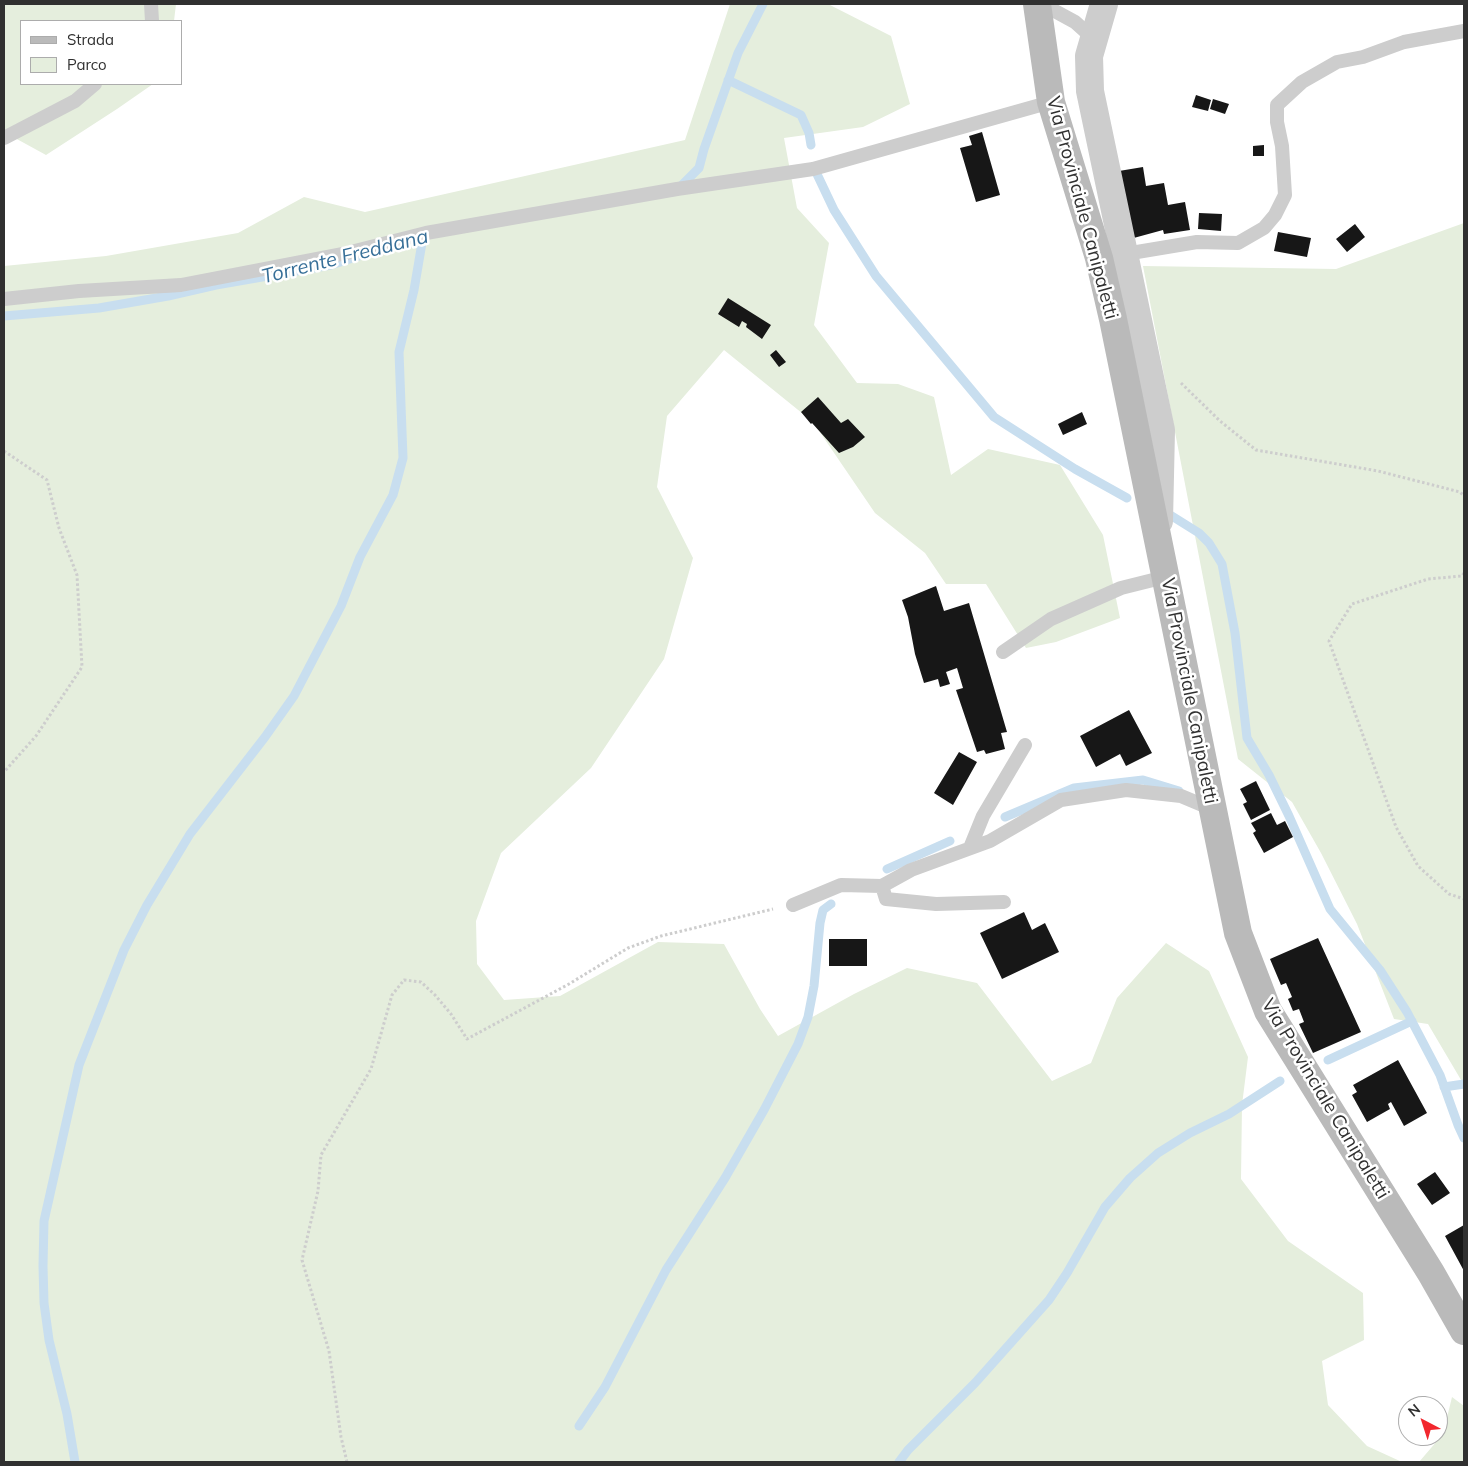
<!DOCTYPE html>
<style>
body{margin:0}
#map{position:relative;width:1468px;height:1466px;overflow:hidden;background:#fff;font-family:Mulish,sans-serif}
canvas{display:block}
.frame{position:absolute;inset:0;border:5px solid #303030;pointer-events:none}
.legend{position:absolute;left:20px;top:20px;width:162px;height:65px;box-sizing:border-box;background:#fff;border:1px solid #acacac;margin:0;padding:6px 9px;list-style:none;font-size:15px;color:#303030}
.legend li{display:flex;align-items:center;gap:10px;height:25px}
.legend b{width:25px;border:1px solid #acacac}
.north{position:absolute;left:1398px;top:1396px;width:50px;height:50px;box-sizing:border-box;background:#fff;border:1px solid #acacac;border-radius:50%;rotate:320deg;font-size:14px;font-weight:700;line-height:20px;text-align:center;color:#303030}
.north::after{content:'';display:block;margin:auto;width:18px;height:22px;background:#f2272e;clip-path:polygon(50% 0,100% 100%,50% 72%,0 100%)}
</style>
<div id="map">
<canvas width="1468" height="1466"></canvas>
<div class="frame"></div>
<ul class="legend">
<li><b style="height:6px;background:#bababa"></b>Strada</li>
<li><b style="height:14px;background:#e5eedd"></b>Parco</li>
</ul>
<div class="north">N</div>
</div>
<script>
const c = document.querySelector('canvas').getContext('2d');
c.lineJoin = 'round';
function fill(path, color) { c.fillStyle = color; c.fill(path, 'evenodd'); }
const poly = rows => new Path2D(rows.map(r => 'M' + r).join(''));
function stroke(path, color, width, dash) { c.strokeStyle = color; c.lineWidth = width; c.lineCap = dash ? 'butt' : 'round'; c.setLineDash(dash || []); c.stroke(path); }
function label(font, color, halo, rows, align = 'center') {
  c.font = font + ' Mulish,sans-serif'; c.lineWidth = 5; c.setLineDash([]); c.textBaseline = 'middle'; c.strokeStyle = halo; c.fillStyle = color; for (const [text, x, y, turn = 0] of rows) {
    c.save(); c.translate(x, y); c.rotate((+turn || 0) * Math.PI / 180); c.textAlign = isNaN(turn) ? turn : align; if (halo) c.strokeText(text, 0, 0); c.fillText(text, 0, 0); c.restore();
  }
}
fill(poly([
 [4,4,176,4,174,21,21,21,21,84,153,84,117,109,46,155,4,132],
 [730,4,828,4,891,36,910,104,863,127,784,138,797,208,829,243,814,325,857,383,898,384,934,397,951,475,988,449,1060,465,1103,535,1120,618,1056,642,1026,648,986,584,946,584,925,553,875,513,813,422,724,350,667,416,657,487,693,558,664,659,591,768,501,853,476,921,477,964,504,1000,560,996,658,942,724,944,760,1009,778,1036,854,994,907,968,977,983,1052,1081,1091,1063,1117,998,1166,943,1209,971,1248,1057,1242,1105,1241,1179,1288,1241,1363,1293,1364,1340,1322,1361,1328,1405,1367,1446,1402,1462,4,1462,4,266,106,256,238,233,304,197,365,212,685,140],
 [1464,223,1464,1085,1428,1024,1394,1019,1357,924,1321,853,1292,802,1238,759,1143,266,1336,269],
 [1452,1397,1464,1406,1464,1462,1419,1462,1443,1434]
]), '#e5eedd');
stroke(poly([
 [728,80,801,115,809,133,811,145],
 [816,172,834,210,876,276,994,417,1075,469,1127,498],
 [679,188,699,168,704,149,738,53,763,4],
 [4,316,99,308,168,296,216,285,331,265,359,256],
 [1167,513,1199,533,1209,543,1222,564,1235,633,1247,738,1269,775,1289,816,1330,909,1380,970,1407,1012,1440,1075,1458,1125,1464,1138],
 [1005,817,1074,788,1143,780,1179,791],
 [887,869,950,841],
 [1328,1060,1412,1021],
 [1444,1087,1464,1084],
 [579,1426,605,1387,666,1270,725,1178,764,1110,798,1044,808,1017,814,986,820,923,823,910,831,904],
 [75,1462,67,1414,49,1340,44,1303,43,1266,44,1221,79,1065,124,950,147,905,190,834,265,737,294,696,341,606,360,557,393,495,403,458,399,352,414,290,423,237],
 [899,1462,908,1450,975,1383,1049,1300,1067,1273,1105,1207,1130,1178,1158,1153,1190,1133,1229,1114,1280,1081]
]), '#c8deef', 9);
fill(poly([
 [1196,95,1211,100,1208,111,1192,107],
 [1213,99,1229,104,1225,114,1210,109],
 [982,132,1000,195,976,202,960,148,972,145,969,136],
 [1264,145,1264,156,1253,156,1253,146],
 [1143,167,1146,186,1164,183,1168,205,1185,202,1190,230,1164,234,1163,230,1130,239,1119,171],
 [1199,213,1222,214,1221,231,1198,229],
 [1355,224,1365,237,1347,252,1336,239],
 [1278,232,1311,238,1307,257,1274,251],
 [728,298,771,325,762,339,746,327,747,324,742,321,739,327,718,314],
 [776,350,786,362,779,367,770,355],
 [818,397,841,423,848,419,865,437,853,447,839,453,812,423,811,424,801,412],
 [1082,412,1087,424,1063,435,1058,424],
 [936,586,944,611,969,603,1007,732,1001,733,1005,749,986,754,984,750,977,752,956,690,963,688,957,668,946,672,950,684,940,687,938,679,924,683,915,654,908,617,902,600],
 [1129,710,1152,753,1126,766,1120,754,1096,767,1080,736],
 [959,752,977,762,953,805,934,793],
 [1256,781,1270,810,1251,820,1243,804,1247,802,1240,789],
 [1271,813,1277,825,1285,821,1293,837,1264,853,1253,833,1256,831,1251,823],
 [1024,912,1032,930,1045,923,1059,952,1002,979,980,933],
 [1318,938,1361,1032,1313,1053,1299,1024,1304,1022,1299,1009,1293,1011,1288,999,1292,997,1286,983,1281,985,1270,959],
 [829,939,867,939,867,966,829,966],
 [1398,1060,1427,1113,1404,1126,1391,1102,1388,1104,1390,1109,1367,1122,1352,1095,1357,1092,1353,1085],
 [1435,1172,1450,1193,1432,1205,1417,1184],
 [1464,1225,1464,1271,1445,1236]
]), '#171717');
stroke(poly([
 [1181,383,1220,421,1256,450,1378,471,1460,492,1464,496],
 [4,451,47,480,59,528,77,575,82,667,36,736,4,772],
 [1464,573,1462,576,1428,579,1352,604,1329,641,1396,827,1418,866,1449,894,1464,899],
 [347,1462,341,1437,329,1351,302,1260,318,1191,321,1155,371,1069,392,995,404,980,421,982,435,995,451,1014,467,1039,569,984,628,948,661,936,773,909]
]), '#cdcdcd', 3, [2.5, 2.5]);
stroke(poly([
 [151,4,152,21],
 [1042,4,1075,22,1095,40],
 [4,138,75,101,95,84],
 [1125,254,1197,242,1238,243,1264,228,1275,215,1285,195,1282,146,1277,122,1277,105,1302,82,1337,62,1363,57,1404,42,1464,31],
 [4,299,79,291,181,285,347,253,426,233,677,189,813,169,1051,102],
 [1003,652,1051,619,1121,588,1165,577],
 [970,848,983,816,1025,745],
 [1004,902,936,904,886,899,882,886,911,870,990,841,1061,800,1126,790,1181,796,1212,809],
 [793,905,841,885,882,886]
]), '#cdcdcd', 14);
stroke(poly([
 [1104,4,1089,56,1090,91,1161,430,1159,521]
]), '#cdcdcd', 28);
stroke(poly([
 [1037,4,1051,102,1099,258,1113,319,1238,933,1268,1011,1431,1273,1464,1331]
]), '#bababa', 28);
label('19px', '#303030', '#fff', [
 ["Via Provinciale Canipaletti",1082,208,75],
 ["Via Provinciale Canipaletti",1189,691,79],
 ["Via Provinciale Canipaletti",1325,1099,59]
]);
label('italic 20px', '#376f98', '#fff', [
 ["Torrente Freddana",345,257,-14]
]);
</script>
